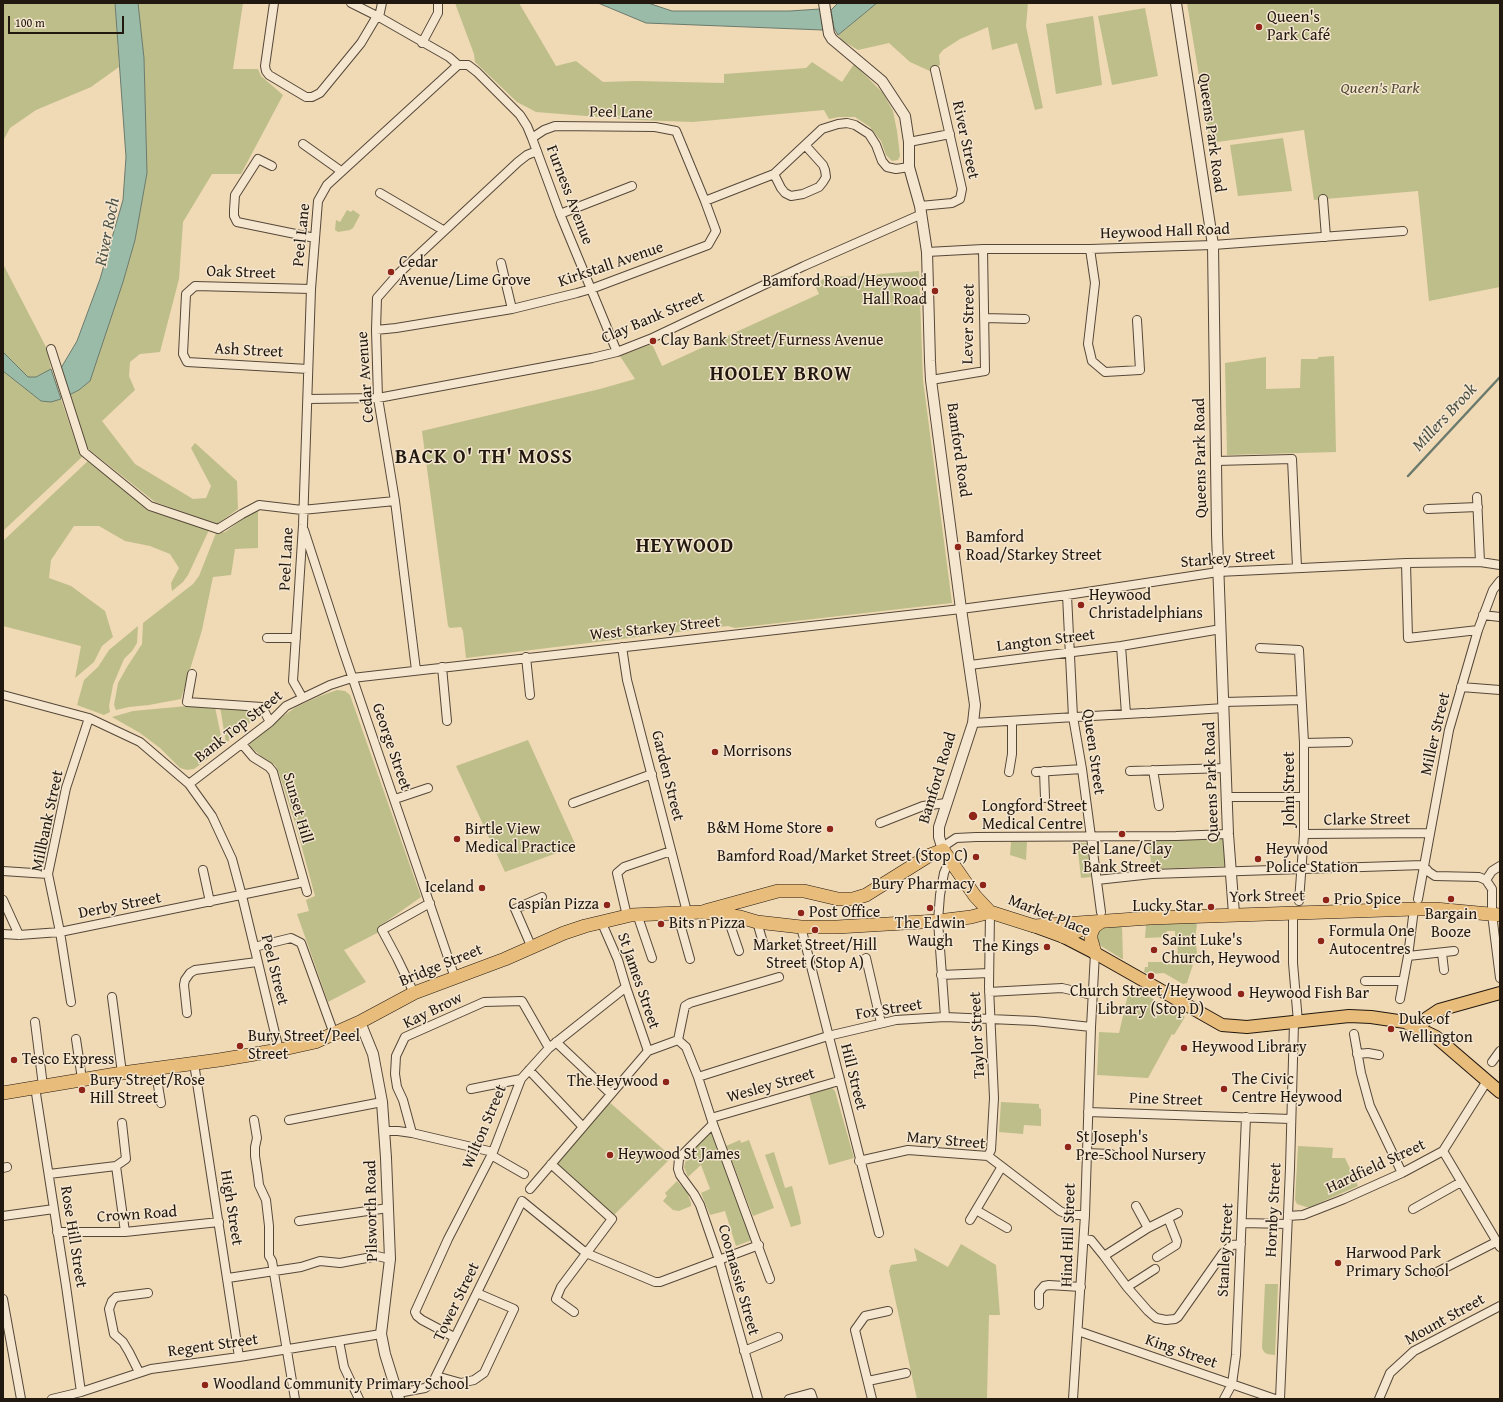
<!DOCTYPE html>
<meta charset="utf-8">
<style>
body{margin:0}
#map{position:relative;width:1503px;height:1402px;overflow:hidden;background:#f0d9b5;font-family:"Gentium Book Plus",serif}
canvas{display:block}
.frame{position:absolute;inset:0;border:4px solid #211810;pointer-events:none}
.scale{position:absolute;left:8px;top:16px;width:116px;height:18px;box-sizing:border-box;border:2px solid #211810;border-top:0;padding-left:5px;font-size:12px;line-height:14px;white-space:nowrap;color:#211810;-webkit-text-stroke:3px #f5e6cf;paint-order:stroke}
</style>
<div id="map">
<canvas width="1503" height="1402"></canvas>
<div class="frame"></div>
<div class="scale">100 m</div>
</div>
<script>
const c = document.querySelector('canvas').getContext('2d');
c.lineJoin = 'round';
function fill(path, color) { c.fillStyle = color; c.fill(path, 'evenodd'); }
const poly = rows => new Path2D(rows.map(r => 'M' + r).join(''));
function stroke(path, color, width, dash) { c.strokeStyle = color; c.lineWidth = width; c.lineCap = dash ? 'butt' : 'round'; c.setLineDash(dash || []); c.stroke(path); }
function label(font, color, halo, rows, align = 'center') {
  c.font = font + ' "Gentium Book Plus",serif'; c.lineWidth = 3; c.setLineDash([]); c.textBaseline = 'middle'; c.strokeStyle = halo; c.fillStyle = color; for (const [text, x, y, turn = 0] of rows) {
    c.save(); c.translate(x, y); c.rotate((+turn || 0) * Math.PI / 180); c.textAlign = isNaN(turn) ? turn : align; if (halo) c.strokeText(text, 0, 0); c.fillText(text, 0, 0); c.restore();
  }
}
fill(poly([
 [3,3,115,3,119,67,91,87,36,110,10,128,3,141],
 [138,3,243,3,233,69,258,69,261,76,283,95,241,174,212,174,183,222,179,279,160,352,140,354,130,362,129,376,135,390,102,421,135,464,193,499,206,498,211,486,191,448,195,443,237,481,238,509,217,524,155,502,87,448,69,395,79,390,90,381,123,282,135,240,147,173,144,58],
 [455,3,519,3,556,66,576,61,603,82,636,81,724,83,724,74,806,68,812,62,842,82,854,64,883,93,893,111,897,131,900,156,898,160,892,161,886,155,881,141,870,127,855,117,839,117,829,119,824,110,693,122,636,120,536,112,517,102,475,62,474,54],
 [877,3,1028,3,1026,26,1043,108,1035,110,1017,43,992,50,988,27,960,39,943,50,939,55,940,65,934,68,932,72,910,62,889,43,858,50,843,41,838,35],
 [1187,3,1500,3,1500,287,1429,301,1418,191,1314,200,1304,130,1210,143],
 [1145,8,1158,76,1112,85,1098,16],
 [1093,16,1102,85,1056,94,1046,24],
 [1283,138,1292,191,1238,196,1230,145],
 [347,210,351,212,353,210,360,215,353,228,350,230,338,232,335,230,336,220,340,222],
 [3,264,47,349,51,369,36,377,28,377,3,352],
 [919,271,923,380,952,603,735,628,728,626,466,658,463,631,461,627,450,628,448,626,422,431,600,389,635,379,620,356,652,344,662,366,819,294,814,283,832,276,832,277,852,276],
 [1334,356,1336,452,1227,455,1225,363,1266,357,1266,389,1300,388,1301,359,1317,359,1319,357],
 [3,371,41,401,51,402,61,399,79,452,83,456,3,531],
 [88,461,149,511,209,530,188,575,183,582,172,591,171,583,179,568,170,554,150,546,125,541,99,526,74,526,51,560,49,578,71,586,105,611,113,637,102,646,94,662,75,678,81,646,3,626,3,541],
 [258,510,258,548,235,549,231,575,213,577,202,630,181,699,149,705,129,707,116,710,114,705,118,683,127,667,142,644,143,623,193,584,199,576,216,533,225,532,247,516],
 [138,626,137,643,132,651,124,659,113,685,109,706,110,712,104,715,77,705,84,680,98,667,109,650],
 [337,690,345,691,350,695,421,897,380,926,379,932,344,950,366,982,328,1002,297,914,309,911,306,900,315,896,296,826,279,773,275,765,262,757,251,747,248,741,296,707,320,696],
 [187,706,215,707,223,746,201,764,194,769,187,770,180,768,160,748,140,733,112,717,133,711],
 [220,707,251,709,256,712,259,715,226,743],
 [528,740,576,846,505,872,456,766],
 [1224,838,1225,866,1152,869,1148,841],
 [1011,842,1027,842,1026,860,1010,855],
 [1077,843,1087,843,1091,877,1081,878],
 [1195,923,1197,925,1195,938,1197,952,1187,983,1183,984,1164,973,1150,974,1144,972,1145,967,1148,967,1148,962,1178,962,1177,937,1175,937,1175,931,1167,931,1167,937,1145,938,1146,925],
 [1122,926,1123,959,1122,959,1098,944,1096,941,1098,930,1102,928],
 [1130,986,1185,1017,1174,1035,1172,1034,1148,1078,1097,1075,1099,1032,1119,1033],
 [832,1088,835,1091,854,1158,829,1165,809,1094],
 [608,1101,672,1157,613,1216,556,1164],
 [1001,1102,1039,1104,1039,1108,1041,1109,1041,1126,1024,1125,1023,1134,999,1132],
 [710,1133,713,1133,752,1240,736,1246,725,1211,710,1215,701,1193,710,1189,701,1165,688,1177,684,1167,687,1156],
 [740,1140,741,1143,749,1140,774,1208,753,1216,726,1146],
 [1298,1146,1333,1148,1332,1158,1345,1158,1358,1186,1310,1207,1306,1207,1297,1204,1295,1200],
 [774,1152,785,1188,792,1186,800,1217,801,1224,791,1227,765,1155],
 [677,1181,687,1192,691,1203,691,1206,679,1211,673,1210,663,1201,667,1196,665,1193],
 [961,1244,996,1265,1000,1315,989,1315,987,1398,917,1399,889,1271,891,1265,917,1261,914,1248,948,1267],
 [1265,1284,1278,1284,1275,1355,1267,1354,1264,1352,1262,1348]
]), '#bebe8a');
const water = poly([
 [115,3,138,3,144,58,147,173,135,240,123,282,90,381,79,390,69,395,61,368,77,341,100,279,123,200,126,157,115,3],
 [598,3,648,3,672,11,790,11,820,9,823,30,646,23,598,3],
 [838,3,877,3,838,35,834,28,831,10,838,3],
 [3,352,28,377,36,377,51,369,61,399,51,402,41,401,3,371,3,352]
]);
fill(water, '#9bbba9');
stroke(water, '#6a7a6c', 1);
stroke(poly([
 [1408,476,1500,377]
]), '#6a7a6c', 2.5);
const minor = poly([
 [274,3,265,66,266,71,269,75,306,97,312,97,320,93,361,43,377,16],
 [351,3,379,17,449,57,458,65],
 [379,17,382,3],
 [422,43,438,13,438,3],
 [532,138,560,214,617,352],
 [909,142,950,134],
 [303,144,341,171],
 [272,166,258,159,235,195,234,210,234,216,237,222,315,238],
 [774,174,781,188,785,193,791,196,803,194,819,187,823,182,826,177,825,170,823,165,805,145],
 [380,193,443,230],
 [1323,199,1326,237],
 [705,201,774,174,822,129,838,124,847,123,855,125,869,134,876,145,882,161,887,167,896,169,909,167],
 [920,206,952,203,960,199,962,189,935,70],
 [560,214,632,186],
 [1090,249,1095,283,1088,344,1092,361,1105,372,1140,370,1137,320],
 [927,252,983,249,1090,249,1213,245,1403,231],
 [501,263,512,309],
 [984,318,1025,319],
 [51,349,84,452,150,506,218,529,242,514,259,505,302,510,395,501],
 [308,369,187,362,183,354,186,294,195,286,311,289],
 [931,380,985,371,983,249],
 [308,399,378,398,592,358,617,352,650,339,804,266,922,214],
 [1216,461,1292,459,1297,567],
 [1477,497,1480,562],
 [1428,509,1478,507],
 [304,530,344,653,455,978],
 [1406,563,1408,638,1478,630],
 [1067,595,1073,717,1082,769,1101,912],
 [1483,615,1500,617],
 [267,638,296,638],
 [1121,646,1126,714],
 [622,647,627,680,687,912],
 [1260,648,1299,650,1304,743,1304,834,1299,901],
 [526,657,530,695],
 [970,665,1121,646,1221,629],
 [442,667,447,721],
 [416,670,395,501,378,398,376,330,377,298,398,274,518,162,527,155,537,151],
 [192,674,187,702,262,707,270,722],
 [1461,687,1500,690],
 [3,695,89,718,140,742,189,784,212,816,232,859,242,896,279,1050],
 [302,697,293,681,303,525,311,289,318,201,327,185,458,65,468,65,477,72,520,115,527,126,532,138,544,130,555,126,655,127,676,131,705,201,716,231,708,245,591,289,577,293,512,309,396,328,376,330],
 [1224,702,1301,700],
 [1148,713,1224,708],
 [973,723,1144,713],
 [1304,743,1348,742],
 [242,744,253,757,269,767,273,772,307,892],
 [1153,770,1159,806],
 [1044,771,1045,798],
 [1130,771,1226,768],
 [1009,772,1012,754,1012,722],
 [1036,772,1082,769],
 [189,784,270,722,286,706,330,685,352,678,961,609,1067,595,1218,572,1406,563,1480,562,1500,565],
 [1227,797,1304,797],
 [395,799,428,788],
 [573,803,652,774],
 [880,823,923,806,946,803],
 [1304,834,1430,833],
 [943,850,947,844,956,838,976,837,1176,836,1228,834],
 [203,870,210,902],
 [3,871,48,874],
 [1097,880,1152,874,1423,865,1429,872,1435,876,1479,877,1486,880,1492,889,1492,914,1500,978],
 [1486,880,1492,871,1500,866],
 [1418,899,1449,730,1478,630,1493,590,1500,581],
 [3,900,19,935],
 [677,913,690,959],
 [637,914,652,958],
 [1293,914,1293,963,1298,1022],
 [627,916,617,873,624,867,671,851],
 [727,916,739,951],
 [601,921,618,960,626,987,648,1051],
 [757,922,764,946],
 [801,927,879,1233],
 [3,934,19,935,60,932,304,882],
 [254,947,291,938,301,943,334,1034],
 [532,948,515,909,542,897],
 [1442,953,1444,970],
 [1408,956,1454,951],
 [866,958,881,1023],
 [941,975,989,973],
 [1365,981,1403,981],
 [989,992,1062,988,1092,995],
 [414,993,397,958,382,930,430,903],
 [112,997,122,1073],
 [1400,999,1408,956,1414,909],
 [71,1002,60,932,48,874,66,788,89,718],
 [187,1013,184,985,185,980,190,973,195,970,257,962],
 [945,1017,938,921,940,895,944,873,947,866,952,862],
 [35,1022,43,1086],
 [1354,1034,1361,1073,1370,1106,1402,1173],
 [76,1039,82,1079],
 [678,1040,686,1047,698,1077,713,1124,770,1279],
 [678,1040,685,1006,690,1003,779,977],
 [556,1042,611,1094],
 [1357,1054,1368,1053,1379,1055],
 [1492,1062,1500,1051],
 [194,1063,239,1357],
 [155,1068,161,1103],
 [529,1070,583,1127],
 [698,1077,828,1036,896,1020,945,1017,1035,1021,1091,1027],
 [35,1087,66,1286,81,1392],
 [471,1089,521,1079],
 [1088,1112,1291,1119],
 [711,1118,839,1081],
 [254,1120,257,1138,255,1147,255,1156,258,1176,259,1185,266,1200,269,1226,269,1256,272,1261,295,1399],
 [289,1120,382,1102],
 [122,1123,126,1159,116,1166,125,1232],
 [713,1124,682,1155,679,1159,678,1169,680,1175,694,1194,700,1205,719,1260,758,1399],
 [385,1131,398,1131,412,1133,493,1152],
 [412,1133,403,1100,397,1087,395,1074,396,1056,405,1037,484,1002,522,1001,549,1048],
 [1443,1151,1500,1247],
 [1086,1153,1111,1154],
 [491,1155,524,1174],
 [988,1156,991,1150,994,1098,989,987,990,912],
 [859,1161,908,1150,988,1156,1060,1211,1069,1215,1085,1215],
 [551,1164,612,1219,561,1287,556,1299,574,1312],
 [3,1168,7,1167],
 [49,1174,116,1166],
 [530,1189,648,1051,678,1040],
 [1136,1206,1148,1228],
 [1413,1209,1461,1182],
 [976,1210,1007,1228],
 [3,1216,54,1209],
 [1288,1216,1303,1215,1344,1199,1402,1173,1443,1151,1487,1081],
 [970,1220,1001,1168],
 [299,1221,388,1208],
 [1242,1223,1287,1224],
 [57,1232,125,1232,219,1222],
 [1084,1239,1091,1240,1104,1256,1127,1287,1148,1311,1156,1318,1166,1320,1175,1319,1178,1317,1223,1253,1232,1245,1241,1244],
 [1104,1256,1148,1228,1178,1213],
 [1157,1257,1176,1245,1177,1241,1168,1218],
 [1437,1272,1496,1242],
 [228,1278,301,1267,320,1261,340,1263,377,1256,390,1259],
 [1127,1287,1155,1269],
 [3,1299,21,1399],
 [1039,1305,1039,1292,1044,1286,1049,1285,1081,1287],
 [1078,1331,1275,1399],
 [454,1337,422,1320,417,1316,415,1312,448,1239,493,1152,521,1079,549,1048,626,987],
 [339,1341,344,1367,359,1399],
 [744,1351,778,1337],
 [139,1372,129,1352,123,1342,114,1334,109,1309,112,1301,116,1297,148,1293],
 [436,1376,461,1383,474,1380,484,1373,514,1309,477,1293],
 [868,1381,906,1373],
 [398,1393,425,1388,433,1382,522,1201,586,1253,655,1282,660,1282,759,1245],
 [52,1399,81,1392,151,1369,239,1357,381,1334],
 [789,1399,811,1393,813,1399],
 [872,1399,855,1330,865,1316,888,1311],
 [1073,1399,1085,1215,1091,1027,1095,953],
 [1224,1399,1232,1384,1236,1355,1246,1117],
 [1280,1399,1290,1168,1294,1023],
 [1379,1399,1390,1373,1414,1351,1500,1306]
]);
const tertiary = poly([
 [824,3,829,34,832,39,882,81,905,116,909,142,909,167,920,206,927,252,930,361,931,380,961,609,975,705,973,723,939,827,939,837,943,850],
 [1176,3,1213,245,1217,534,1228,834,1234,914],
 [360,1022,373,1054,382,1102,386,1158,390,1259,381,1334,385,1354,399,1399]
]);
const primary = poly([
 [1034,926,1064,937,1095,953,1222,1025,1247,1027,1349,1016,1371,1017,1405,1022,1436,1037,1500,1092],
 [1419,1028,1427,1018,1439,1010,1500,993]
]);
const trunk = poly([
 [705,911,778,891,804,891,838,899,853,899,866,895,930,855,943,850,975,896,990,912,1034,926,1150,918,1414,909,1435,909,1500,915],
 [1064,937,1089,926],
 [1095,953,1091,939,1091,934,1094,927,1102,921],
 [3,1093,122,1073,219,1060,279,1050,315,1042,360,1022,414,993,505,959,564,933,585,926,631,915,703,912,740,917,757,922,801,927,837,927,938,921,971,917,990,912]
]);
stroke(minor, '#554839', 10);
stroke(tertiary, '#554839', 12);
stroke(primary, '#211810', 14);
stroke(trunk, '#211810', 14);
stroke(minor, '#f5e6cf', 8);
stroke(tertiary, '#f5e6cf', 10);
stroke(primary, '#e8bc7a', 12);
stroke(trunk, '#e8bc7a', 13);
for (const [x, y, r, color] of [
 [1259,27,4,"#8f2418"],
 [391,272,4,"#8f2418"],
 [935,291,4,"#8f2418"],
 [653,341,4,"#8f2418"],
 [958,547,4,"#8f2418"],
 [1081,605,4,"#8f2418"],
 [715,752,4,"#8f2418"],
 [973,816,5,"#8f2418"],
 [830,829,4,"#8f2418"],
 [1122,834,4,"#8f2418"],
 [457,839,4,"#8f2418"],
 [976,857,4,"#8f2418"],
 [1258,859,4,"#8f2418"],
 [983,885,4,"#8f2418"],
 [482,888,4,"#8f2418"],
 [1451,899,4,"#8f2418"],
 [1326,900,4,"#8f2418"],
 [607,905,4,"#8f2418"],
 [1211,907,4,"#8f2418"],
 [930,908,4,"#8f2418"],
 [801,913,4,"#8f2418"],
 [661,924,4,"#8f2418"],
 [815,930,4,"#8f2418"],
 [1321,941,4,"#8f2418"],
 [1047,947,4,"#8f2418"],
 [1154,950,4,"#8f2418"],
 [1151,976,4,"#8f2418"],
 [1241,994,4,"#8f2418"],
 [1391,1029,4,"#8f2418"],
 [240,1046,4,"#8f2418"],
 [1184,1048,4,"#8f2418"],
 [14,1060,4,"#8f2418"],
 [666,1082,4,"#8f2418"],
 [1224,1089,4,"#8f2418"],
 [82,1090,4,"#8f2418"],
 [1068,1147,4,"#8f2418"],
 [610,1155,4,"#8f2418"],
 [1338,1263,4,"#8f2418"],
 [205,1385,4,"#8f2418"]
]) { const dot = new Path2D(); dot.arc(x, y, r, 0, 2 * Math.PI); c.fillStyle = color; c.fill(dot); stroke(dot, '#f5e6cf', 1.5); }
label('16px', '#211810', '#f5e6cf', [
 ["Queen's",1267,18],
 ["Park Café",1267,36],
 ["Cedar",399,263],
 ["Avenue/Lime Grove",399,281],
 ["Bamford Road/Heywood",927,282,"right"],
 ["Hall Road",927,300,"right"],
 ["Clay Bank Street/Furness Avenue",661,341],
 ["Bamford",966,538],
 ["Road/Starkey Street",966,556],
 ["Heywood",1089,596],
 ["Christadelphians",1089,614],
 ["Morrisons",723,752],
 ["Longford Street",982,807],
 ["Medical Centre",982,825],
 ["B&M Home Store",822,829,"right"],
 ["Birtle View",465,830],
 ["Medical Practice",465,848],
 ["Peel Lane/Clay",1122,850,"center"],
 ["Bank Street",1122,868,"center"],
 ["Heywood",1266,850],
 ["Police Station",1266,868],
 ["Bamford Road/Market Street (Stop C)",968,857,"right"],
 ["Bury Pharmacy",975,885,"right"],
 ["Iceland",474,888,"right"],
 ["Prio Spice",1334,900],
 ["Caspian Pizza",599,905,"right"],
 ["Lucky Star",1203,907,"right"],
 ["Post Office",809,913],
 ["Bargain",1451,915,"center"],
 ["Booze",1451,933,"center"],
 ["Bits n Pizza",669,924],
 ["The Edwin",930,924,"center"],
 ["Waugh",930,942,"center"],
 ["Formula One",1329,932],
 ["Autocentres",1329,950],
 ["Saint Luke's",1162,941],
 ["Church, Heywood",1162,959],
 ["Market Street/Hill",815,946,"center"],
 ["Street (Stop A)",815,964,"center"],
 ["The Kings",1039,947,"right"],
 ["Church Street/Heywood",1151,992,"center"],
 ["Library (Stop D)",1151,1010,"center"],
 ["Heywood Fish Bar",1249,994],
 ["Duke of",1399,1020],
 ["Wellington",1399,1038],
 ["Bury Street/Peel",248,1037],
 ["Street",248,1055],
 ["Heywood Library",1192,1048],
 ["Tesco Express",22,1060],
 ["The Civic",1232,1080],
 ["Centre Heywood",1232,1098],
 ["Bury Street/Rose",90,1081],
 ["Hill Street",90,1099],
 ["The Heywood",658,1082,"right"],
 ["St Joseph's",1076,1138],
 ["Pre-School Nursery",1076,1156],
 ["Heywood St James",618,1155],
 ["Harwood Park",1346,1254],
 ["Primary School",1346,1272],
 ["Woodland Community Primary School",213,1385]
], 'left');
label('italic 16px', '#504a35', '#f5e6cf', [
 ["Queen's Park",1380,89]
]);
label('16px', '#211810', '#f5e6cf', [
 ["Peel Lane",621,113,1],
 ["Queens Park Road",1211,133,82],
 ["River Street",965,140,78],
 ["Furness Avenue",569,195,69],
 ["Heywood Hall Road",1165,232,-2],
 ["Peel Lane",302,235,-84],
 ["Kirkstall Avenue",611,265,-19],
 ["Oak Street",241,273,2],
 ["Clay Bank Street",653,318,-23],
 ["Lever Street",969,324,-89],
 ["Ash Street",249,351,3],
 ["Cedar Avenue",366,377,-94],
 ["Bamford Road",958,450,82],
 ["Queens Park Road",1201,458,-91],
 ["Peel Lane",287,559,-87],
 ["Starkey Street",1228,559,-5],
 ["West Starkey Street",655,629,-6],
 ["Langton Street",1046,641,-7],
 ["Bank Top Street",239,727,-38],
 ["Miller Street",1436,734,-77],
 ["George Street",391,747,71],
 ["Queen Street",1093,752,82],
 ["Garden Street",667,776,76],
 ["Bamford Road",938,778,-73],
 ["Queens Park Road",1212,782,-92],
 ["John Street",1290,789,-90],
 ["Sunset Hill",297,808,74],
 ["Clarke Street",1367,820,-1],
 ["Millbank Street",48,821,-78],
 ["York Street",1267,897,-1],
 ["Derby Street",120,906,-11],
 ["Market Place",1049,916,22],
 ["Bridge Street",441,966,-22],
 ["Peel Street",274,970,76],
 ["St James Street",638,981,71],
 ["Fox Street",889,1010,-9],
 ["Kay Brow",433,1011,-26],
 ["Taylor Street",978,1035,-93],
 ["Hill Street",853,1077,76],
 ["Wesley Street",771,1086,-16],
 ["Pine Street",1166,1100,2],
 ["Wilton Street",485,1127,-67],
 ["Mary Street",946,1141,5],
 ["Hardfield Street",1376,1167,-25],
 ["High Street",231,1208,81],
 ["Hornby Street",1274,1210,-87],
 ["Pilsworth Road",372,1211,-91],
 ["Crown Road",137,1215,-4],
 ["Hind Hill Street",1069,1235,-88],
 ["Rose Hill Street",73,1237,81],
 ["Stanley Street",1226,1250,-87],
 ["Coomassie Street",738,1280,74],
 ["Tower Street",457,1302,-64],
 ["Mount Street",1445,1320,-29],
 ["Regent Street",213,1346,-8],
 ["King Street",1181,1352,19]
]);
label('italic 17px', '#4c5146', '#f5e6cf', [
 ["River Roch",108,232,-79],
 ["Millers Brook",1445,418,-47]
]);
c.letterSpacing = '1px';
label('bold 20px', '#211810', '#f5e6cf', [
 ["HOOLEY BROW",781,375],
 ["BACK O' TH' MOSS",484,458],
 ["HEYWOOD",685,547]
]);
c.letterSpacing = '0px';
</script>
